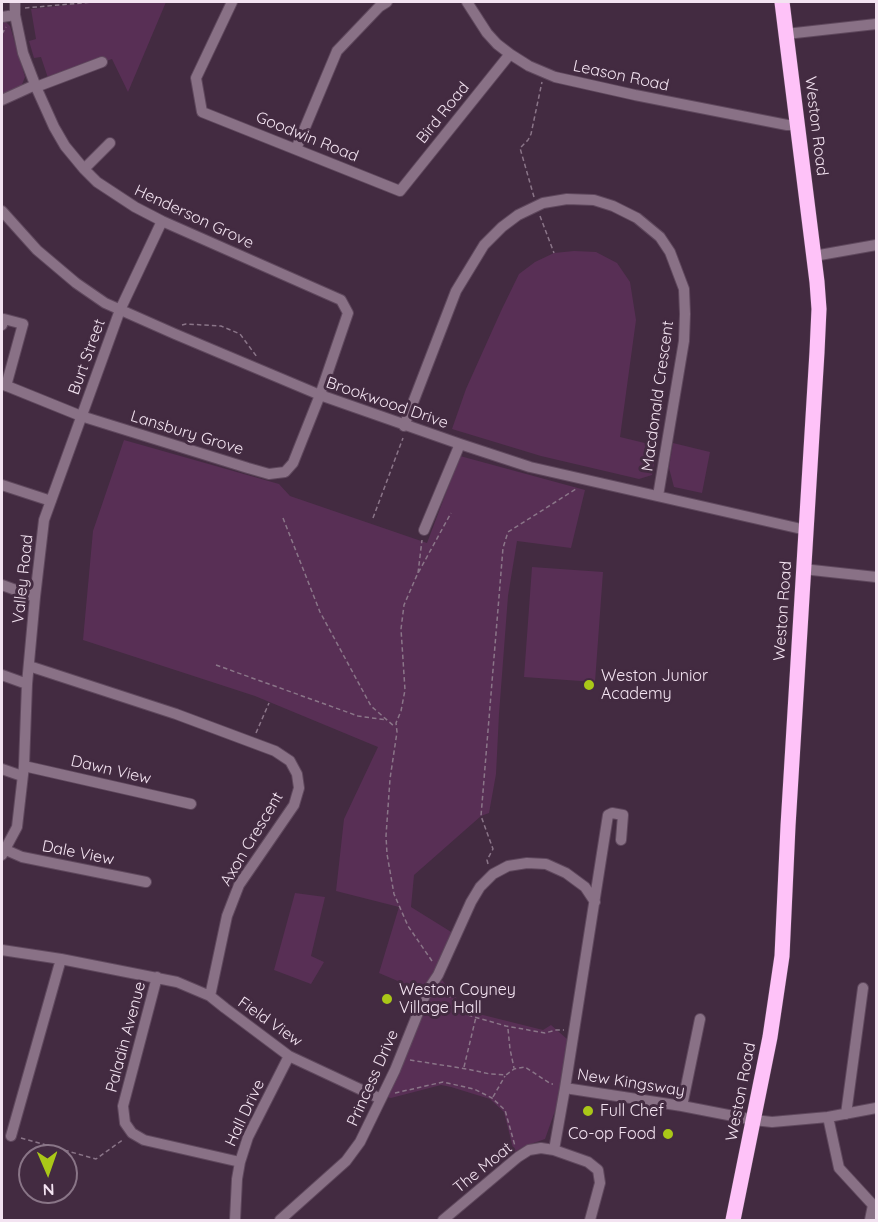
<!DOCTYPE html>
<style>
body{margin:0}
#map{position:relative;width:878px;height:1222px;overflow:hidden;background:#432b41;font-family:Quicksand,sans-serif}
canvas{display:block}
.frame{position:absolute;inset:0;border:3px solid #f3e3f1;pointer-events:none}
.north{position:absolute;left:18px;top:1144px;width:60px;height:60px;box-sizing:border-box;background:#432b41;border:2px solid #897587;border-radius:50%;rotate:178deg;font-size:16px;font-weight:700;line-height:24px;text-align:center;color:#f3e3f1}
.north::after{content:'';display:block;margin:auto;width:21px;height:27px;background:#aac718;clip-path:polygon(50% 0,100% 100%,50% 72%,0 100%)}
</style>
<div id="map">
<canvas width="878" height="1222"></canvas>
<div class="frame"></div>
<div class="north">N</div>
</div>
<script>
const c = document.querySelector('canvas').getContext('2d');
c.lineJoin = 'round';
function fill(path, color) { c.fillStyle = color; c.fill(path, 'evenodd'); }
const poly = rows => new Path2D(rows.map(r => 'M' + r).join(''));
function stroke(path, color, width, dash) { c.strokeStyle = color; c.lineWidth = width; c.lineCap = dash ? 'butt' : 'round'; c.setLineDash(dash || []); c.stroke(path); }
function label(font, color, halo, rows, align = 'center') {
  c.font = font + ' Quicksand,sans-serif'; c.lineWidth = 6; c.setLineDash([]); c.textBaseline = 'middle'; c.strokeStyle = halo; c.fillStyle = color; for (const [text, x, y, turn = 0] of rows) {
    c.save(); c.translate(x, y); c.rotate((+turn || 0) * Math.PI / 180); c.textAlign = isNaN(turn) ? turn : align; if (halo) c.strokeText(text, 0, 0); c.fillText(text, 0, 0); c.restore();
  }
}
fill(poly([
 [95,2,166,2,128,92,112,59,49,81,41,57,34,58,29,41,36,39,31,9],
 [2,20,4,20,10,26,25,77,21,87,4,95,2,89],
 [574,251,596,252,617,263,630,282,636,320,620,437,657,446,652,475,639,479,541,456,452,429,466,389,501,311,519,274,535,262,554,253],
 [124,440,279,484,290,496,427,543,460,456,585,490,571,548,517,541,508,596,499,714,496,774,489,813,481,816,414,875,411,907,456,935,426,993,379,973,399,907,336,891,344,819,378,747,255,696,83,640,93,531],
 [673,443,710,452,702,493,674,487,669,468],
 [532,567,603,572,595,682,524,677],
 [295,893,325,897,311,956,324,962,311,984,274,970],
 [442,980,467,1011,543,1030,551,1025,567,1039,561,1094,545,1139,525,1146,514,1152,504,1112,490,1099,451,1087,441,1085,391,1098,387,1097,431,997]
]), '#582f55');
const minor = poly([
 [232,2,196,78,202,112,400,191,510,54],
 [467,2,487,33,497,44,510,54,529,66,555,77,635,95,787,125,798,125],
 [2,17,15,15],
 [786,34,876,24],
 [36,87,102,62],
 [2,100,35,85],
 [296,149,337,51,379,7,387,2],
 [84,169,110,143],
 [2,211,37,250,76,283,105,303,175,334,320,395,460,444,530,467,806,530],
 [814,256,876,245],
 [2,325,4,319,23,324,6,386],
 [2,384,81,416,248,468,269,474,285,472,293,463,320,395,348,313,341,300,162,221,135,207,97,182,84,169,65,146,54,127,36,87,23,53,15,15,15,2],
 [404,426,456,291,484,245,502,227,518,215,543,203,567,199,594,200,613,206,637,218,660,237,670,252,684,289,685,314,684,341,658,496],
 [2,485,51,501],
 [424,530,460,444],
 [803,569,876,577],
 [2,585,35,597],
 [29,666,176,714,275,751,290,761,297,774,299,788,294,805,239,885,227,916,210,996],
 [2,675,27,684],
 [24,766,191,804],
 [2,769,22,776],
 [6,850,22,857,146,882],
 [2,855,17,827,24,766,27,684,35,597,44,520,120,310,162,221],
 [2,950,61,959,177,982,210,996,225,1008,289,1056,381,1099],
 [157,977,123,1106,125,1123,132,1133,144,1140,240,1162],
 [565,1088,608,815,612,813,623,815,621,840],
 [682,1106,700,1019],
 [846,1114,863,988],
 [828,1117,839,1168,873,1205,870,1220],
 [11,1136,61,959],
 [554,1150,565,1088,682,1106,754,1120,772,1122,828,1117,876,1108],
 [235,1220,237,1179,240,1162,248,1137,289,1056],
 [280,1220,346,1161,360,1142,395,1070,426,993,438,975,471,902,480,887,493,874,508,866,527,863,546,864,566,873,585,887,595,902],
 [443,1220,518,1157,529,1150,541,1148,554,1150,588,1162,598,1170,600,1183,590,1220]
]);
const highway = poly([
 [733,1220,770,1037,782,956,788,826,817,352,819,309,817,282,782,2]
]);
stroke(minor, '#5f485d', 12);
stroke(highway, '#5f485d', 16);
stroke(poly([
 [25,8,93,2],
 [2,34,6,27],
 [534,197,520,148,528,140,531,134,542,82],
 [540,216,554,253],
 [182,325,186,324,221,326,240,334,257,357],
 [283,518,320,612,371,706,395,727],
 [373,518,403,438],
 [418,573,422,540],
 [216,665,358,716,387,720],
 [256,733,269,703],
 [488,864,487,860,493,849,481,816,503,548,508,532,576,489],
 [432,961,408,926,394,894,387,854,386,836,390,779,397,732,396,723,401,711,405,690,401,629,404,605,417,575,451,513],
 [443,988,464,1014,506,1026,545,1033,556,1030,564,1030],
 [508,1029,510,1049,514,1068],
 [410,1060,467,1069,490,1074,506,1075,514,1069,525,1067,551,1084,553,1084],
 [464,1067,476,1017],
 [395,1093,443,1082,474,1089,492,1098,505,1110,515,1146],
 [493,1097,505,1076],
 [21,1138,96,1159,124,1139]
]), '#8a7588', 1.5, [4.5, 3]);
stroke(minor, '#897186', 10);
stroke(highway, '#fec2f8', 15);
for (const [x, y, r, color] of [
 [589,685,6,"#aac718"],
 [387,999,6,"#aac718"],
 [588,1111,6,"#aac718"],
 [668,1134,6,"#aac718"]
]) { const dot = new Path2D(); dot.arc(x, y, r, 0, 2 * Math.PI); c.fillStyle = color; c.fill(dot); stroke(dot, '#432b41', 2); }
label('16px', '#f3e3f1', '#432b41', [
 ["Leason Road",621,76,12],
 ["Bird Road",443,113,-51],
 ["Weston Road",816,126,83],
 ["Goodwin Road",307,137,22],
 ["Henderson Grove",194,217,25],
 ["Burt Street",87,357,-70],
 ["Macdonald Crescent",658,396,-82],
 ["Brookwood Drive",387,403,19],
 ["Lansbury Grove",187,433,17],
 ["Valley Road",23,579,-84],
 ["Weston Road",783,611,-86],
 ["Dawn View",111,770,13],
 ["Axon Crescent",252,839,-59],
 ["Dale View",78,853,11],
 ["Field View",270,1022,35],
 ["Paladin Avenue",126,1037,-75],
 ["Princess Drive",373,1078,-66],
 ["New Kingsway",631,1083,9],
 ["Weston Road",741,1092,-79],
 ["Hall Drive",245,1113,-65],
 ["The Moat",483,1168,-39]
]);
label('16px', '#f3e3f1', '#432b41', [
 ["Weston Junior",601,676],
 ["Academy",601,694],
 ["Weston Coyney",399,990],
 ["Village Hall",399,1008],
 ["Full Chef",600,1111],
 ["Co-op Food",656,1134,"right"]
], 'left');
</script>
